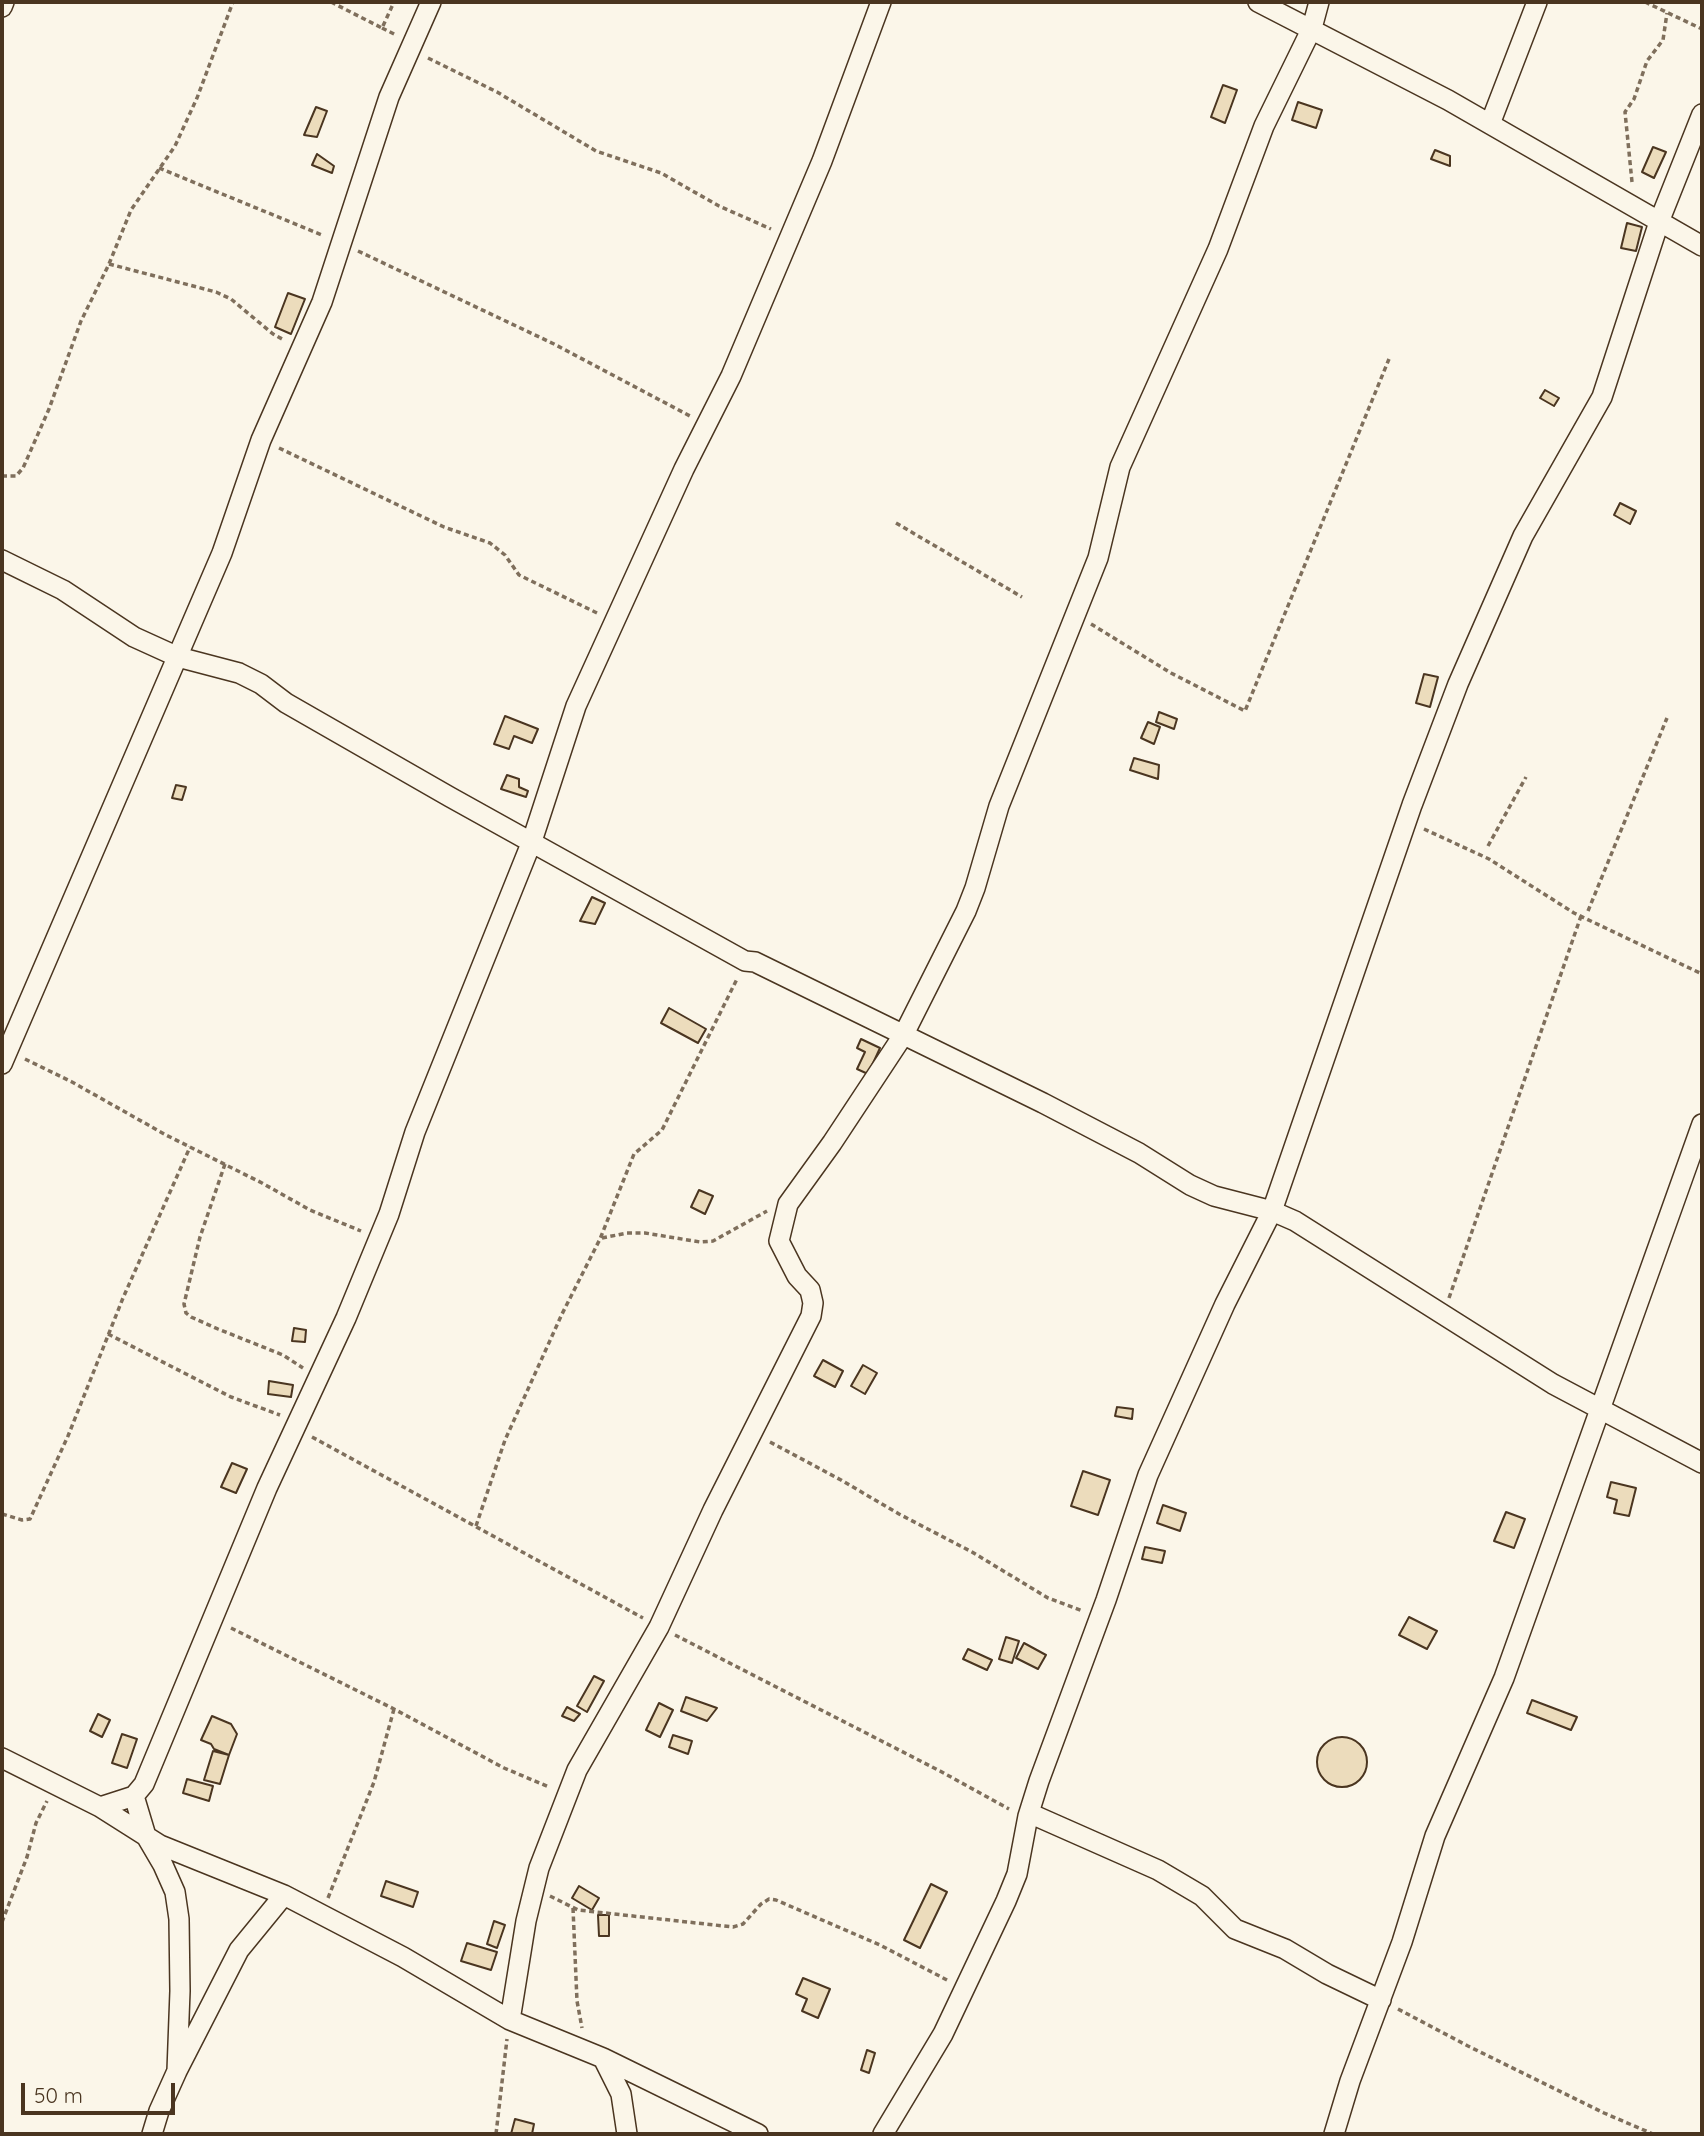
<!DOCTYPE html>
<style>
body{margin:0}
#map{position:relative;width:1704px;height:2136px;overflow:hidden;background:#fbf6e9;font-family:Quicksand,sans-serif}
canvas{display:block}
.frame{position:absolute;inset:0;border:4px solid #4a3520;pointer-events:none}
.scale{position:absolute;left:21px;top:2083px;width:154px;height:32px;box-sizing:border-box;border:4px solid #4a3520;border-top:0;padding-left:9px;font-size:21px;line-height:24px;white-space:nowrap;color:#4a3520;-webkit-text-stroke:5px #fbf6e9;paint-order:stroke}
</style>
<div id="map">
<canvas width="1704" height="2136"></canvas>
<div class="frame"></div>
<div class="scale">50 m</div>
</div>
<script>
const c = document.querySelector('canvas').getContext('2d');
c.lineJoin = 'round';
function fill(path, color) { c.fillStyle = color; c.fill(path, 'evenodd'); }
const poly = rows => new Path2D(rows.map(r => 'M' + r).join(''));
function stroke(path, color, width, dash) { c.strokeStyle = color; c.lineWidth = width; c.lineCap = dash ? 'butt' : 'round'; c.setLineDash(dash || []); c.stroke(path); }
const building = poly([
 [1223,85,1237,90,1225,123,1211,117,1223,85],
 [1298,102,1322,110,1316,128,1292,120,1298,102],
 [316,107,327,111,317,137,304,135,316,107],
 [1653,147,1666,152,1654,178,1642,172,1653,147],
 [1435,150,1450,156,1450,166,1431,159,1435,150],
 [317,154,334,166,332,173,312,165,317,154],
 [1627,223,1642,227,1636,251,1621,248,1627,223],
 [288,293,305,299,291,334,275,327,288,293],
 [1545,390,1559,398,1554,406,1540,398,1545,390],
 [1620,503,1636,511,1630,524,1614,515,1620,503],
 [1424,674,1438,677,1430,707,1416,703,1424,674],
 [1159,712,1177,719,1174,729,1156,722,1159,712],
 [505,716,538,729,532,743,514,736,509,749,494,744,505,716],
 [1148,722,1160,727,1154,744,1141,738,1148,722],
 [1134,758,1159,765,1158,779,1130,770,1134,758],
 [507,775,519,779,519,787,528,791,526,797,501,789,507,775],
 [176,785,186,787,182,800,172,798,176,785],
 [592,897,605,903,595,924,580,921,592,897],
 [669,1008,706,1029,698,1043,661,1023,669,1008],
 [861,1039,880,1048,868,1074,857,1069,865,1052,857,1048,861,1039],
 [699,1190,713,1196,705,1214,691,1207,699,1190],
 [294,1328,306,1330,305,1342,292,1341,294,1328],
 [823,1360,843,1371,835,1387,814,1376,823,1360],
 [863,1365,877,1373,865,1394,851,1386,863,1365],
 [269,1381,293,1385,291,1397,268,1394,269,1381],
 [1117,1407,1133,1409,1132,1419,1115,1416,1117,1407],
 [232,1463,247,1469,236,1493,221,1487,232,1463],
 [1083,1471,1110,1480,1098,1515,1071,1506,1083,1471],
 [1611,1482,1636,1488,1629,1516,1614,1513,1617,1500,1607,1497,1611,1482],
 [1163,1505,1186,1513,1180,1531,1157,1523,1163,1505],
 [1506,1512,1525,1519,1514,1548,1494,1541,1506,1512],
 [1145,1547,1165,1551,1162,1563,1142,1559,1145,1547],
 [1409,1617,1437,1631,1427,1649,1399,1635,1409,1617],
 [1006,1637,1019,1641,1012,1663,999,1659,1006,1637],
 [1024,1643,1046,1655,1038,1669,1016,1658,1024,1643],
 [968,1649,992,1660,987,1670,963,1659,968,1649],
 [594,1676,604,1681,587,1712,577,1706,594,1676],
 [686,1697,717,1708,707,1721,681,1711,686,1697],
 [1532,1700,1577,1717,1571,1730,1527,1713,1532,1700],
 [659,1703,673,1710,660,1737,646,1730,659,1703],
 [567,1707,580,1714,574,1721,562,1716,567,1707],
 [98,1714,110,1720,102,1737,90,1731,98,1714],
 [212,1716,231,1724,237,1734,229,1755,214,1749,211,1744,201,1740,212,1716],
 [122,1734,137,1739,127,1768,112,1763,122,1734],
 [673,1735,692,1741,688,1754,669,1747,673,1735],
 '1317 1762a25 25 0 1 1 50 0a25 25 0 1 1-50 0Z',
 [213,1751,229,1755,220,1784,204,1780,213,1751],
 [187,1779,213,1786,209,1801,183,1793,187,1779],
 [386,1881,418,1892,413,1907,381,1896,386,1881],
 [931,1884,947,1892,920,1948,904,1940,931,1884],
 [579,1886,599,1898,592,1910,572,1898,579,1886],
 [598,1915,609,1915,609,1936,599,1936,598,1915],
 [494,1921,505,1925,497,1948,487,1944,494,1921],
 [467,1943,497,1952,491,1970,461,1961,467,1943],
 [803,1978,830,1989,818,2018,802,2011,807,1999,796,1994,803,1978],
 [867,2050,875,2053,869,2073,861,2070,867,2050],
 [515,2119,534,2124,532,2134,511,2134,515,2119]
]);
fill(building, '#ecdcbc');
stroke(building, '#4a3520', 2);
const street = poly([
 [1258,2,1448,100,1702,246],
 [2,7,4,2],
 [1490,124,1537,2],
 [2,560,63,590,134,637,178,657,239,673,261,684,286,703,450,797,745,961,755,962,1043,1103,1139,1153,1190,1185,1214,1196,1272,1211,1295,1221,1553,1384,1702,1463],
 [2,1064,222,553,261,440,322,302,389,97,431,2],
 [2,1758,100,1807,160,1845,284,1895,403,1957,510,2020,603,2058,758,2134],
 [134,1796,146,1836,163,1865,175,1892,179,1919,180,1991,177,2071],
 [100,1807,134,1796,144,1784,267,1488,346,1318,389,1214,415,1132,532,841,576,706,684,469,731,376,822,161,881,2],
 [1029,1813,1158,1870,1202,1896,1235,1929,1285,1949,1327,1974,1381,2000],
 [510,2020,526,1921,539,1868,577,1770,659,1627,713,1510,811,1316,813,1303,810,1290,797,1276,779,1241,788,1204,832,1143,904,1034,966,911,975,888,999,806,1098,558,1120,467,1218,249,1264,126,1312,28,1319,2],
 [603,2058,621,2094,627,2134],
 [152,2134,159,2111,177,2071,239,1950,284,1895],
 [883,2134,943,2034,1006,1901,1017,1874,1028,1816,1039,1781,1106,1600,1148,1475,1225,1304,1272,1211,1412,805,1458,684,1523,536,1602,397,1659,222,1702,114],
 [1334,2134,1350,2081,1402,1942,1435,1836,1504,1678,1702,1124]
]);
stroke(street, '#4a3520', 22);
stroke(poly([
 [331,2,382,28,394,2],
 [1645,2,1702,29],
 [382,28,396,35],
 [428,58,497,92,596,151,661,173,719,206,771,229],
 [159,168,322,235],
 [1632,182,1625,112,1634,99,1647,61,1663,40,1667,13],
 [358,251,554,344,690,416],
 [109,264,216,292,231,299,273,334,284,340],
 [279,448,444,527,490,543,505,555,519,575,597,613],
 [2,476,16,476,23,468,49,409,81,321,109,264,131,210,175,146,197,98,233,2],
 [896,523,1022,597],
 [1091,624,1171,673,1245,711,1389,359],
 [1424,829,1489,859,1574,913,1702,974],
 [1488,846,1526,777],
 [1588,911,1667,718],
 [25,1059,72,1082,166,1135,262,1183,310,1210,361,1231],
 [225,1164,200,1237,184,1304,186,1313,191,1317,218,1329,283,1355,303,1368],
 [602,1238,627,1233,645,1233,700,1242,713,1241,767,1211],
 [1449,1298,1581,916],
 [108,1334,231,1397,280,1415],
 [312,1437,643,1618],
 [770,1442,841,1480,899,1514,972,1552,1048,1598,1083,1611],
 [2,1514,22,1520,30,1519,68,1436,123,1298,190,1147],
 [476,1526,505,1440,562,1314,600,1239,634,1154,662,1130,737,979],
 [231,1628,394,1709,504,1768,549,1787],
 [675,1635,940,1771,1009,1809],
 [550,1896,578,1910,733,1927,743,1924,761,1904,769,1899,776,1900,880,1945,947,1980],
 [328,1898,374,1782,394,1709],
 [573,1908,577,2001,582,2028],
 [2,1922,27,1857,36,1823,47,1801],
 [1398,2009,1468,2046,1604,2113,1653,2134],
 [496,2134,507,2039]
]), '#7f6f5c', 3.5, [5, 3.5]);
stroke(street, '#fbf6e9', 19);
</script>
